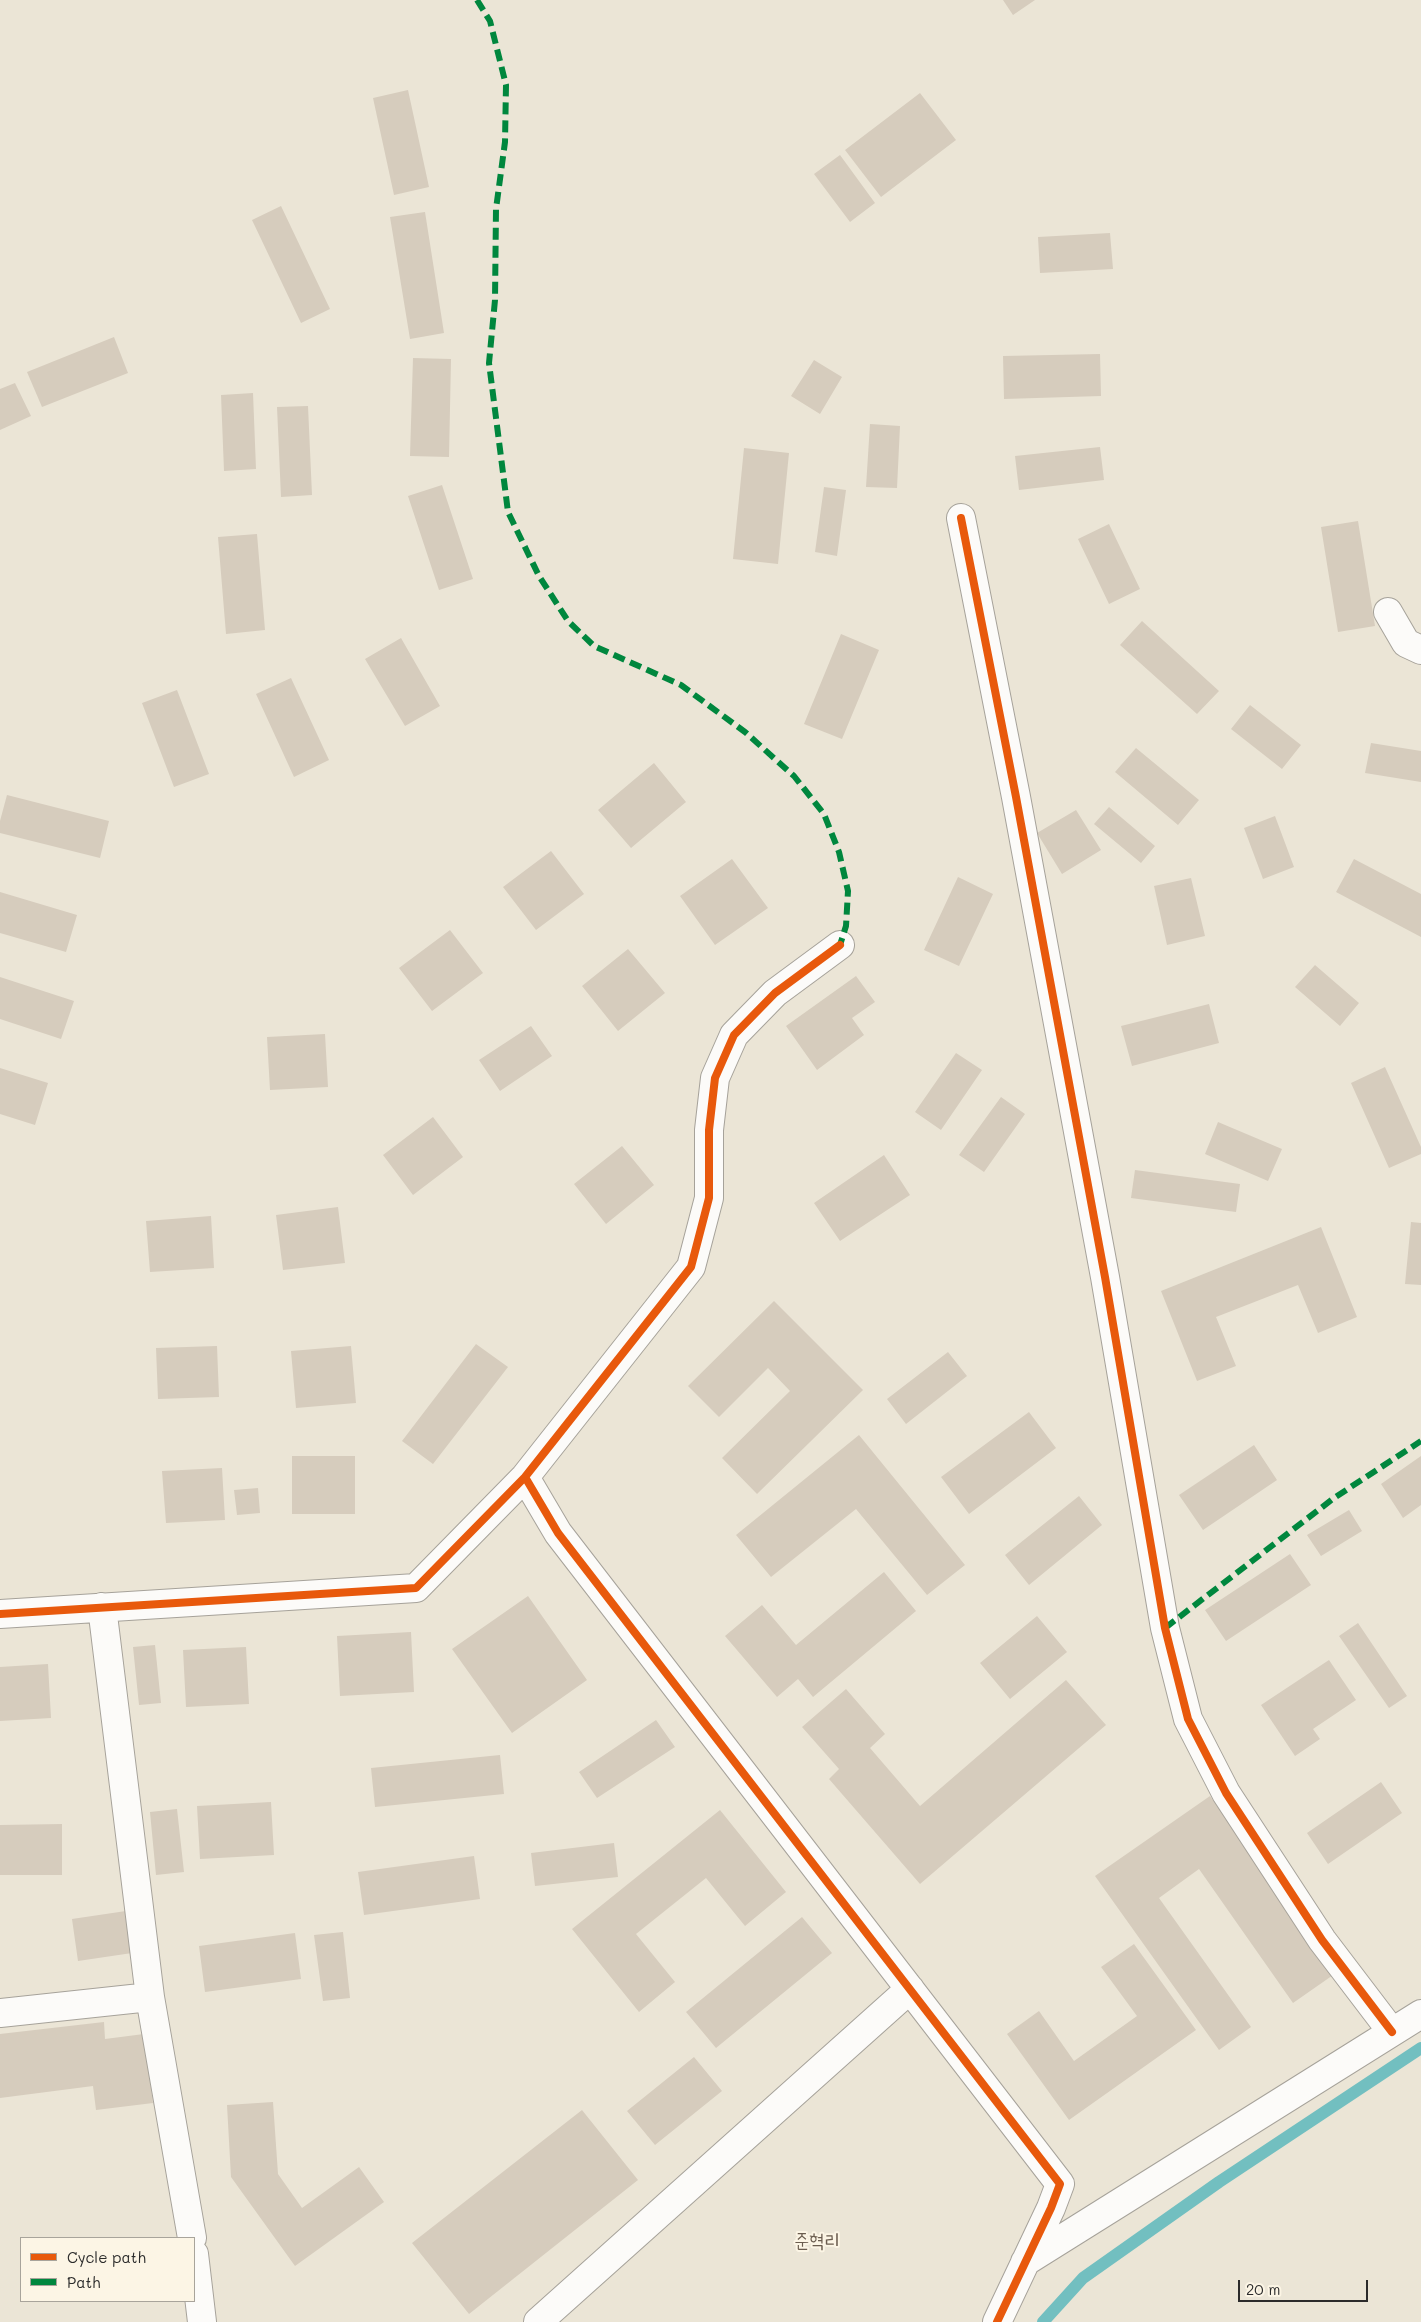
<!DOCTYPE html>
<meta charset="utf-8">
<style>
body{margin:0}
#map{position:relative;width:1421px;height:2322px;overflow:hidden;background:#ebe5d6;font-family:Mali,sans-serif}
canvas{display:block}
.legend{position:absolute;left:20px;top:2237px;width:175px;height:65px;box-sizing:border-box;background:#fcf5e5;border:1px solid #a8a49b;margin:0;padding:6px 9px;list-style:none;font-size:15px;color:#2b2b2b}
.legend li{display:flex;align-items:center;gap:10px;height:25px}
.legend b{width:25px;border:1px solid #a8a49b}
.scale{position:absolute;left:1238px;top:2280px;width:130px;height:22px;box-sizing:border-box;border:2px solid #2b2b2b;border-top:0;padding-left:6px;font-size:15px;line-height:18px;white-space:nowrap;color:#2b2b2b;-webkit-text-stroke:4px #fcf5e5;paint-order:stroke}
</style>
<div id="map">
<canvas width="1421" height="2322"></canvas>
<ul class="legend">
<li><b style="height:6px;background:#e8590c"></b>Cycle path</li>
<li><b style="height:6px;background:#00873e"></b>Path</li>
</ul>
<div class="scale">20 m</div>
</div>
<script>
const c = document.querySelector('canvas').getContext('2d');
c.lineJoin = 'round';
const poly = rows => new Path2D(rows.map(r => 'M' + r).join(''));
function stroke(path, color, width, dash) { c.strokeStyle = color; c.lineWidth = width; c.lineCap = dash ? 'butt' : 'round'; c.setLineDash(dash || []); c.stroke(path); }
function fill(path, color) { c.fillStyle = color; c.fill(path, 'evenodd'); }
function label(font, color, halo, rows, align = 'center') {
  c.font = font + ' Mali,"Poor Story",sans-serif'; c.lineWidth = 4; c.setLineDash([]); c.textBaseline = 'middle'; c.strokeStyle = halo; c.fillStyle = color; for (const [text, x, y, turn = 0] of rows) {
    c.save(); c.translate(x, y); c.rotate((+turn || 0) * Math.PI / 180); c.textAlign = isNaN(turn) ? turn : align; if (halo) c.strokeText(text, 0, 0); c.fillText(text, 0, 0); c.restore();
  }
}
stroke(poly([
 [1043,2322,1083,2278,1219,2182,1421,2048]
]), '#72bfc0', 12);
fill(poly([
 [1003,0,1035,0,1013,15],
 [408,90,429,187,394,195,373,98],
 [920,93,956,140,881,197,845,150],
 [840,155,875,203,850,222,814,174],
 [281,206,330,309,301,323,252,220],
 [425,212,444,333,410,339,390,217],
 [1110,233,1113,269,1040,273,1038,237],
 [114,337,128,373,42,407,27,372],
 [1100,354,1101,396,1004,399,1003,356],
 [413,358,451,359,449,457,410,456],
 [814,360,842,377,820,414,791,396],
 [15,383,31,416,0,430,0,389],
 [253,393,256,469,224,471,221,395],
 [308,406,312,495,281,497,277,407],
 [870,424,900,426,897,488,866,487],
 [1100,447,1104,480,1019,490,1015,456],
 [744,448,789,453,778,564,733,559],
 [442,485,473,579,439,590,408,496],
 [824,487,846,490,837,556,815,552],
 [1358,521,1375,626,1338,632,1321,527],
 [1109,524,1140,589,1109,604,1078,539],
 [257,534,265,630,226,634,218,537],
 [1142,621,1219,691,1197,714,1120,645],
 [841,634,879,650,842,739,804,724],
 [401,638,440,706,405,726,365,659],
 [291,678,329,760,294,777,256,694],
 [177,690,209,774,174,787,142,703],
 [1250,705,1301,745,1282,769,1231,729],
 [1371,743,1421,751,1421,782,1365,773],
 [1136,748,1199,800,1178,825,1115,772],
 [654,763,686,802,631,848,598,810],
 [7,795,109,821,100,858,0,833,0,821],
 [1109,807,1155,846,1141,863,1094,824],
 [1076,810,1101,850,1062,874,1037,833],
 [1275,816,1294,867,1263,879,1244,828],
 [551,851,584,894,536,930,503,887],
 [732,859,768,908,715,945,680,896],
 [1354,859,1421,894,1421,937,1336,892],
 [958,877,993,894,959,966,924,950],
 [1191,878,1205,936,1167,945,1154,886],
 [0,892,77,915,66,952,0,933],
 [450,930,483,973,432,1011,399,968],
 [628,949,665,993,618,1031,582,986],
 [1315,965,1359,1003,1340,1026,1295,987],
 [856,976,875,1002,852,1018,864,1035,817,1070,786,1026],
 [0,977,74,1001,61,1039,0,1019],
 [1209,1004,1219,1043,1132,1066,1121,1026],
 [531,1026,552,1056,500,1091,479,1060],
 [325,1034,328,1087,270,1090,267,1037],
 [956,1053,982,1070,941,1130,915,1112],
 [1385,1067,1421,1147,1421,1154,1389,1168,1351,1083],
 [0,1068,48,1083,35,1125,0,1114],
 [1001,1097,1025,1114,984,1172,959,1155],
 [433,1117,463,1157,413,1195,383,1155],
 [1218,1122,1282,1149,1268,1181,1205,1154],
 [622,1146,654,1185,606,1224,574,1184],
 [884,1155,910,1195,840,1241,814,1203],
 [1135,1170,1240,1184,1236,1212,1131,1198],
 [338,1207,345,1263,283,1270,276,1215],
 [211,1216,214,1268,150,1272,146,1221],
 [1411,1222,1421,1223,1421,1285,1405,1284],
 [1321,1227,1357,1317,1318,1333,1298,1285,1216,1317,1236,1366,1197,1381,1161,1291],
 [774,1301,863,1390,757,1494,722,1458,790,1391,768,1368,719,1417,688,1386],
 [476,1344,508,1367,433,1464,402,1441],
 [217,1346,219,1397,158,1399,156,1348],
 [351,1346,356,1403,296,1408,291,1351],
 [948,1352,967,1376,906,1424,887,1399],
 [1029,1412,1056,1448,969,1514,941,1477],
 [859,1435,965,1565,927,1595,856,1509,771,1577,736,1535],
 [1254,1445,1277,1480,1203,1530,1179,1495],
 [292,1456,355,1456,355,1514,292,1514],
 [1421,1456,1421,1505,1403,1518,1381,1484],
 [222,1468,225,1520,166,1523,162,1471],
 [258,1488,260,1513,237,1515,234,1490],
 [1079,1496,1102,1525,1029,1585,1005,1555],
 [1349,1510,1362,1531,1321,1556,1307,1535],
 [1290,1554,1311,1585,1226,1641,1205,1610],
 [884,1572,916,1611,813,1697,798,1679,777,1697,725,1636,762,1605,796,1645],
 [528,1596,587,1680,512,1733,452,1649],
 [1037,1616,1067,1652,1010,1699,980,1663],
 [1358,1623,1407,1696,1389,1708,1339,1636],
 [411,1632,414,1692,340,1696,337,1636],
 [155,1645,161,1703,139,1705,133,1647],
 [246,1647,249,1704,186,1707,183,1650],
 [1329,1660,1356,1700,1313,1729,1320,1739,1295,1756,1261,1705],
 [48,1664,51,1718,0,1721,0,1667],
 [1066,1680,1106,1725,920,1884,829,1779,839,1769,802,1727,846,1689,885,1734,870,1748,920,1806],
 [656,1720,675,1747,597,1798,579,1772],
 [500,1755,504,1794,375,1807,371,1768],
 [1381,1782,1402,1813,1328,1864,1307,1833],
 [1210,1796,1336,1973,1293,2003,1199,1869,1159,1898,1251,2027,1219,2050,1095,1876],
 [271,1802,274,1855,200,1859,197,1806],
 [177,1809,184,1872,156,1875,150,1812],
 [720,1810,786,1892,745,1926,706,1878,636,1934,675,1982,639,2012,572,1929],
 [62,1824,62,1875,0,1875,0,1825],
 [614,1843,618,1877,535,1886,531,1853],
 [474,1856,480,1899,364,1915,358,1872],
 [126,1911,132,1953,78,1961,72,1919],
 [802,1917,832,1953,716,2048,686,2012],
 [343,1932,350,1998,323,2001,314,1935],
 [295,1933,301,1979,205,1992,199,1946],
 [1134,1944,1196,2030,1069,2120,1007,2034,1039,2011,1074,2061,1137,2016,1101,1967],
 [104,2022,105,2039,144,2034,153,2103,96,2110,93,2086,0,2098,0,2034],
 [694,2057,722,2091,655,2145,627,2111],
 [273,2102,278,2174,302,2208,359,2167,384,2202,295,2266,231,2177,227,2105],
 [582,2110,638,2180,469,2314,412,2243]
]), '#d6ccbd');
const minor = poly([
 [961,518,1016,797,1105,1277,1165,1628,1188,1719,1226,1793,1322,1940,1392,2032],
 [1388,612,1406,643,1421,650],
 [525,1477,558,1533,1060,2184,1051,2208,997,2322],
 [102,1607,150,1997,192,2238],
 [0,1614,416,1588,525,1477,691,1267,709,1198,709,1130,715,1078,734,1035,775,993,840,945],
 [0,2013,150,1997],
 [194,2254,202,2322],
 [1025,2262,1421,2014],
 [538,2322,910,1989]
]);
stroke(minor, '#a6a29a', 30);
stroke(minor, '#fcfbf9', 28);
stroke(poly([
 [477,0,490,21,506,85,505,142,496,209,495,300,489,363,508,512,539,576,568,621,594,646,681,685,745,732,794,776,824,814,839,852,848,891,846,926,840,945],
 [1165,1628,1334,1498,1421,1441]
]), '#00873e', 6, [12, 6]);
stroke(poly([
 [961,518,1016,797,1105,1277,1165,1628,1188,1719,1226,1793,1322,1940,1392,2032],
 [525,1477,558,1533,1060,2184,1051,2208,997,2322],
 [0,1614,416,1588,525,1477,691,1267,709,1198,709,1130,715,1078,734,1035,775,993,840,945]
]), '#e8590c', 8);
label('19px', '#6a5c4e', '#fcf5e5', [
 ["준혁리",817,2241]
]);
</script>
